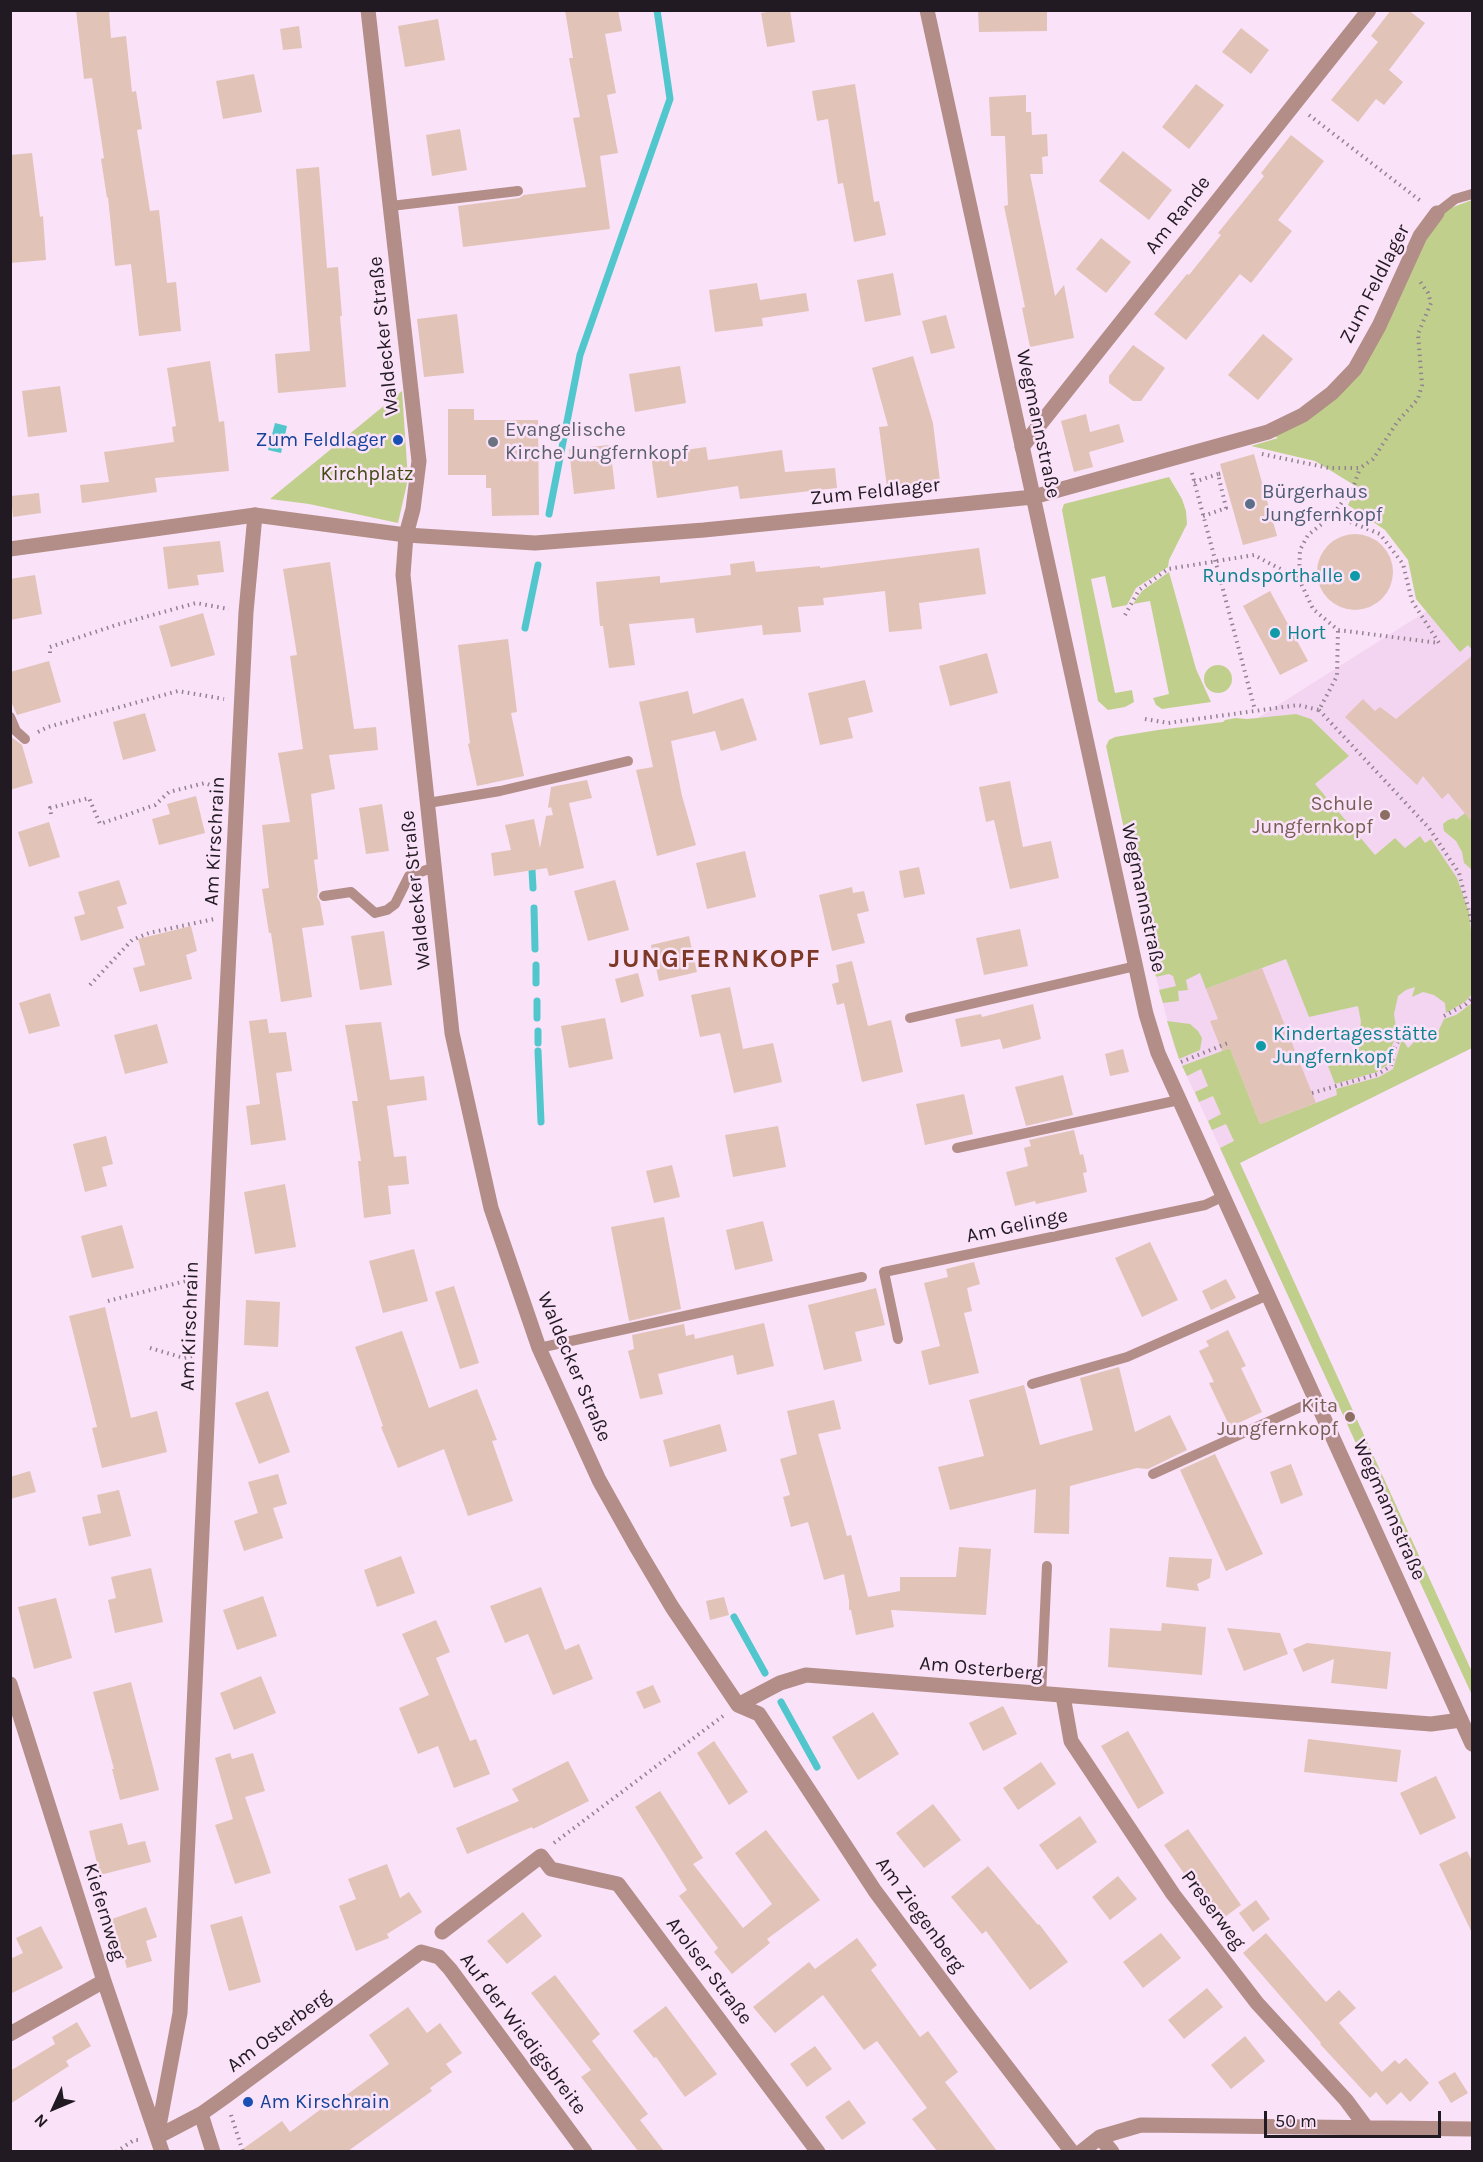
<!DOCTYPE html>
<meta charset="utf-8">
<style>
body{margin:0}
#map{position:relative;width:1483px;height:2162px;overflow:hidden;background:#fae2f8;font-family:Karla,sans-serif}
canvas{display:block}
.frame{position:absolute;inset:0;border:12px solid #221a22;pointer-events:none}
.north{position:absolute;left:24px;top:2078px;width:60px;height:60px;-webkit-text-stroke:4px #fae2f8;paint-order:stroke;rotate:226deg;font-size:16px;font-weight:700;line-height:24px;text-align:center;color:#221a22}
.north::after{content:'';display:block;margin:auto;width:21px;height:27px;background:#221a22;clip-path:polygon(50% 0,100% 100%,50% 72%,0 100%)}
.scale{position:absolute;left:1264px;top:2111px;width:177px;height:27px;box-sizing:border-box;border:3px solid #221a22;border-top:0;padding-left:8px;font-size:18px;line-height:21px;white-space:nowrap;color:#221a22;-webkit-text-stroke:4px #fae2f8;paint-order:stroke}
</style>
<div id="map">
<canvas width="1483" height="2162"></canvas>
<div class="frame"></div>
<div class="north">N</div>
<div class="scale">50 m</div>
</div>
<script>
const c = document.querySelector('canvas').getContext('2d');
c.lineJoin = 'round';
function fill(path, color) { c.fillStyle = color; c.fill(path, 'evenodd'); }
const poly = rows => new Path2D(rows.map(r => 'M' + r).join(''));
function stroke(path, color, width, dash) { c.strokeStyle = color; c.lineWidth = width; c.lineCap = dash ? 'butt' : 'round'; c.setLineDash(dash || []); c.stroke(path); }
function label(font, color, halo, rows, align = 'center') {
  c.font = font + ' Karla,sans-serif'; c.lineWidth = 5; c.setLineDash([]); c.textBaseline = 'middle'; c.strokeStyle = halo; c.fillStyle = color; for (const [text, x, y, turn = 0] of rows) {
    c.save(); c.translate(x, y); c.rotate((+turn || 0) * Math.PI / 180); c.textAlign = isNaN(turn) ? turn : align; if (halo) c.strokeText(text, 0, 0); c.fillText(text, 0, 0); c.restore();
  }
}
fill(poly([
 [1449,597,1472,624,1472,1048,1240,1163,1472,1672,1472,1695,1179,1059,1174,1046,1156,977,1346,936,1259,717]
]), '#f3d5f1');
fill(poly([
 [1472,200,1472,650,1468,645,1460,652,1416,599,1408,560,1385,530,1348,505,1356,488,1354,485,1315,461,1251,446,1278,438,1268,432,1355,369,1437,213],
 [402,391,408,479,398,523,309,504,270,499],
 [1169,477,1182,499,1186,511,1187,524,1169,560,1168,567,1136,588,1127,605,1112,608,1105,576,1091,579,1115,693,1132,690,1134,702,1125,707,1108,710,1098,701,1062,510,1064,504],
 [1169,572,1196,669,1211,702,1162,709,1156,705,1153,698,1169,694,1150,601,1133,604,1142,591],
 '1204 679a14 14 0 1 1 28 0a14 14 0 1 1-28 0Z',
 [1296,714,1311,719,1349,756,1315,784,1375,855,1395,838,1405,848,1420,836,1425,843,1431,839,1457,878,1469,912,1472,940,1472,994,1465,1002,1446,1013,1445,1003,1434,995,1423,992,1412,997,1415,987,1406,990,1398,996,1394,1014,1397,1033,1392,1046,1390,1063,1377,1072,1335,1084,1328,1066,1340,1065,1351,1058,1358,1048,1361,1022,1358,1006,1309,1017,1286,959,1206,989,1200,973,1186,980,1188,990,1178,991,1179,1001,1163,1003,1159,990,1176,986,1173,976,1169,974,1156,977,1106,746,1109,740,1115,737,1158,730,1223,722,1225,720,1236,718,1247,719],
 [1465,813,1472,822,1472,870,1464,863,1462,852,1456,841,1444,831,1443,824,1448,820,1454,818,1456,820],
 [1472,1003,1472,1048,1240,1163,1472,1672,1472,1695,1220,1148,1234,1141,1226,1124,1212,1130,1208,1121,1221,1114,1213,1096,1199,1102,1195,1092,1208,1086,1201,1069,1187,1076,1182,1066,1230,1048,1260,1124,1337,1095,1336,1089,1379,1077,1393,1069,1402,1039,1408,1048,1418,1038,1423,1040,1429,1039,1438,1032,1444,1019,1456,1015],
 [1167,1021,1190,1024,1198,1031,1202,1038,1200,1050,1179,1059]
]), '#c0d08c');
fill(poly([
 [275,423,287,426,281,453,268,450]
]), '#51c7cd');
stroke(poly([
 [549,514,580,355,670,99,657,10],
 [525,628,538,565],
 [532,870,533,888],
 [534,908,535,949],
 [536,965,536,983],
 [537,1001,537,1018],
 [538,1031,538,1043],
 [538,1051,541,1122],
 [734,1617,765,1673],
 [781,1702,817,1767]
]), '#51c7cd', 7);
fill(poly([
 [76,10,109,10,111,38,126,36,132,92,136,91,142,129,137,130,150,211,159,210,167,283,176,282,181,331,139,336,131,264,115,266,108,197,107,198,101,159,104,158,92,78,84,79],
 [565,10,618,10,622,31,605,34,616,93,607,95,618,153,600,156,610,229,463,247,458,206,519,198,524,195,586,187,573,118,580,117,569,58,573,58],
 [779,10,790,10,795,42,767,47,761,13],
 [978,10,1047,10,1047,31,979,32],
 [1391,10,1408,10,1425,23,1389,70,1403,82,1384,105,1376,99,1358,122,1331,100,1378,42,1371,36],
 [438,19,445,60,405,67,398,26],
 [299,26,302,48,283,50,280,29],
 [1241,28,1269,50,1251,74,1222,52],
 [254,74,262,112,223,119,216,81],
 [855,84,874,202,879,201,886,235,854,242,843,183,838,184,828,119,817,121,812,91],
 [1196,84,1224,105,1189,149,1162,127],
 [1026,95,1026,112,1031,112,1032,135,1047,134,1048,156,1042,157,1043,174,1030,174,1055,296,1064,285,1074,338,1030,347,1022,308,1025,307,1004,206,1008,205,1005,136,991,136,989,97],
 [460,129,467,170,432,176,426,135],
 [1291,135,1324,161,1278,220,1292,231,1251,283,1240,274,1186,340,1154,314,1187,274,1189,275,1221,235,1218,233,1264,176,1261,173],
 [1123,151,1172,190,1149,220,1099,181],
 [32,153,40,217,43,216,46,260,10,263,10,155],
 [319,167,327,268,338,267,342,316,340,316,346,387,278,393,275,354,310,351,296,169],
 [1101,238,1131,262,1106,293,1076,269],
 [893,273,901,315,865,322,857,280],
 [757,283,760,300,806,293,809,311,762,318,763,326,715,332,709,290],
 [457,314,464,373,424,377,417,319],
 [946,315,955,348,931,354,922,321],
 [1263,334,1293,359,1258,400,1228,375],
 [1133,345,1165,368,1141,401,1133,401,1109,383,1109,376],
 [913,356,933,423,940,481,887,487,879,427,888,426,872,368],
 [210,361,219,422,224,421,229,471,155,478,157,492,82,503,80,485,109,482,104,452,174,442,172,427,176,426,167,368],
 [680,366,686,403,635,412,629,374],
 [60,386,67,432,28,437,22,391],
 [448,409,474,409,474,420,538,420,539,515,492,516,491,488,486,488,486,475,448,475],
 [1086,414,1090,432,1119,424,1124,442,1089,452,1093,467,1074,472,1061,421],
 [610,445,615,489,574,494,569,449],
 [706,447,708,460,782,450,785,472,835,468,837,488,740,499,738,486,657,498,651,455],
 [1254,454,1277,536,1243,545,1220,464],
 [39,493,41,513,13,517,11,496],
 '1317 572a38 38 0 1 1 76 0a38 38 0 1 1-76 0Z',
 [220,541,224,572,197,575,199,585,168,589,163,547],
 [979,548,986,594,919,603,922,629,889,632,885,591,823,598,824,605,798,607,801,632,763,635,762,625,696,633,694,618,629,624,635,665,609,668,603,626,600,626,596,582,660,576,660,583,731,575,730,564,754,561,756,572,820,566,820,568],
 [330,562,354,729,376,727,378,750,329,755,335,789,311,794,318,859,314,860,318,891,317,897,320,902,324,925,302,928,312,997,281,1002,271,933,269,933,262,889,269,888,262,825,290,822,278,753,303,749,290,656,297,655,283,569],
 [35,575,42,614,10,620,10,579],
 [1270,591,1308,661,1280,675,1243,606],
 [203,613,215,655,171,667,159,626],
 [508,639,517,712,511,713,524,776,477,786,468,744,470,743,458,645],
 [987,653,998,693,950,706,939,666],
 [1473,655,1473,823,1448,793,1442,799,1423,776,1417,785,1345,717,1363,699,1375,711,1380,707,1396,719],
 [49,661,61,702,17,715,10,699,10,672],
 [865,680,873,712,848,718,853,738,820,745,808,693],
 [688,691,693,714,743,698,757,740,721,751,715,731,671,741,682,796,696,845,657,856,636,770,653,767,639,702],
 [145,713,156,751,123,760,113,722],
 [10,736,22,745,33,783,10,790],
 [587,780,592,798,569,803,584,868,549,876,547,868,494,876,491,853,511,850,505,825,534,819,540,848,546,816,553,815,551,807,548,808,551,787],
 [1010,781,1023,847,1051,841,1059,878,1010,889,994,820,986,822,979,787],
 [196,796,205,833,159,845,152,819,170,814,167,804],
 [382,804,389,851,366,854,359,808],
 [49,822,60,857,29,867,18,832],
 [745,851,756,897,707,909,696,863],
 [919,867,925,894,904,898,899,871],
 [119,880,127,904,117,907,124,928,81,941,74,917,85,914,78,892],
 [615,880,629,930,588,941,574,891],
 [852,887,853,893,864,891,869,911,857,914,865,943,832,951,819,895],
 [191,926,197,951,186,955,192,979,140,992,133,968,145,965,138,939],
 [1020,929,1028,966,984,975,976,938],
 [384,931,392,985,360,990,351,936],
 [689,936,697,972,659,981,651,945],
 [852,961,868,1026,891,1020,903,1072,862,1082,844,1003,837,1005,832,984,839,982,836,965],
 [1262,968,1316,1103,1260,1124,1230,1048,1222,1051,1210,1021,1218,1019,1206,989],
 [638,973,644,996,621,1003,615,979],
 [730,987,743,1049,773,1043,782,1082,734,1093,720,1033,700,1037,691,995],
 [50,993,60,1026,29,1034,19,1003],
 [1033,1004,1041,1039,1003,1049,1000,1039,961,1047,955,1019,981,1014,982,1017],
 [605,1018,613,1059,569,1068,561,1026],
 [267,1019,269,1033,286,1032,292,1071,276,1073,286,1140,251,1145,246,1106,260,1104,249,1021],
 [381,1022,390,1080,424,1076,427,1100,387,1106,394,1157,406,1156,409,1184,388,1186,391,1214,364,1218,358,1161,361,1161,352,1101,358,1101,345,1025],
 [157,1024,168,1063,125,1074,114,1035],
 [1123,1049,1129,1072,1110,1076,1105,1054],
 [1063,1075,1073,1115,1026,1126,1015,1087],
 [964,1094,973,1134,925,1145,916,1104],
 [778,1126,786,1167,733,1177,725,1135],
 [1074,1130,1080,1155,1083,1154,1087,1172,1083,1173,1087,1192,1036,1204,1035,1201,1015,1206,1006,1172,1028,1166,1024,1148,1031,1146,1029,1140],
 [106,1136,113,1164,102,1167,107,1186,85,1192,73,1144],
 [672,1165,680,1197,654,1203,646,1171],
 [285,1184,296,1247,255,1254,244,1192],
 [664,1217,681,1309,629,1321,611,1227],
 [763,1221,773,1261,735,1270,726,1230],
 [122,1225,134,1268,92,1278,81,1236],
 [1150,1242,1178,1300,1142,1317,1115,1258],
 [414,1249,428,1301,383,1313,369,1261],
 [974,1262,980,1284,967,1288,972,1311,964,1313,979,1373,929,1385,921,1351,940,1346,924,1283,948,1277,946,1269],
 [1226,1279,1236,1298,1211,1310,1202,1291],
 [454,1286,479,1363,460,1369,435,1292],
 [876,1288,885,1325,855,1332,862,1361,824,1370,808,1305],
 [246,1300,280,1302,278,1347,244,1345],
 [105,1307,131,1418,157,1411,167,1452,102,1468,92,1428,97,1427,69,1316],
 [764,1323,774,1366,737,1375,733,1355,658,1374,663,1394,640,1399,628,1351,634,1349,632,1335,684,1324,686,1336,694,1334,695,1339],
 [1228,1330,1246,1366,1241,1368,1262,1412,1230,1427,1209,1383,1214,1382,1199,1351,1209,1346,1206,1341],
 [402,1331,429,1408,477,1389,497,1440,492,1441,513,1501,468,1516,444,1449,398,1468,381,1427,383,1426,355,1347],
 [1119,1367,1135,1432,1170,1415,1187,1450,1148,1469,1137,1468,1070,1486,1069,1534,1034,1533,1036,1489,950,1510,938,1467,984,1456,969,1400,1024,1385,1040,1445,1093,1430,1080,1378],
 [268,1391,290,1452,259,1464,235,1403],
 [834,1400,841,1429,818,1434,847,1536,851,1535,868,1597,900,1591,900,1577,956,1577,959,1547,991,1549,986,1615,891,1610,894,1627,856,1635,851,1610,849,1610,849,1601,844,1574,824,1580,808,1522,791,1527,783,1497,790,1495,780,1459,797,1454,787,1411],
 [720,1424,727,1451,670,1467,663,1440],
 [1215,1454,1263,1554,1226,1571,1180,1470],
 [1291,1464,1303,1495,1281,1504,1270,1472],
 [30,1471,36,1492,10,1499,10,1477],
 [278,1474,287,1504,273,1508,283,1538,244,1551,234,1521,258,1513,248,1482],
 [119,1490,131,1536,89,1546,82,1517,101,1513,97,1495],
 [401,1556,415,1593,377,1607,364,1570],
 [1169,1557,1212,1559,1210,1578,1197,1584,1199,1591,1166,1587],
 [151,1568,163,1622,115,1633,108,1600,116,1598,111,1577],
 [541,1587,565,1650,579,1644,593,1679,553,1695,528,1634,505,1643,490,1606],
 [263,1596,277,1636,237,1650,223,1610],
 [724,1597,729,1615,710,1620,706,1601],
 [56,1598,72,1658,34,1669,18,1607],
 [436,1620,450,1652,436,1658,470,1741,476,1739,490,1774,454,1788,438,1746,418,1754,399,1708,429,1695,402,1634],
 [1162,1623,1206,1627,1202,1675,1108,1667,1110,1628,1161,1631],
 [1227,1628,1280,1633,1288,1654,1244,1671],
 [1307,1643,1391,1652,1387,1689,1331,1683,1334,1659,1303,1672,1293,1649],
 [261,1676,276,1713,234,1730,220,1693],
 [131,1682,159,1790,120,1800,112,1769,114,1769,93,1692],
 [653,1685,661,1702,644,1709,636,1692],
 [1003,1706,1017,1734,983,1751,969,1723],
 [873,1712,899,1754,858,1780,832,1737],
 [1128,1731,1164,1793,1138,1809,1101,1746],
 [1308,1739,1401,1750,1397,1782,1304,1772],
 [714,1741,748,1792,729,1805,697,1753],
 [230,1753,232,1759,253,1753,265,1791,245,1797,271,1873,235,1884,215,1825,233,1819,215,1758],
 [568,1761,589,1801,533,1829,532,1827,467,1854,456,1828,519,1801,512,1789],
 [1041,1762,1056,1784,1018,1810,1003,1788],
 [1436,1776,1456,1818,1420,1835,1400,1793],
 [660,1791,703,1858,693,1864,743,1928,772,1904,735,1853,766,1830,820,1900,767,1939,770,1943,732,1974,714,1952,718,1948,679,1896,687,1890,635,1807],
 [933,1804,961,1840,924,1868,896,1833],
 [1080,1816,1097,1842,1057,1870,1039,1845],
 [122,1823,128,1845,145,1841,151,1862,100,1875,89,1831],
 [1188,1829,1241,1905,1218,1922,1164,1845],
 [1467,1851,1473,1863,1473,1935,1439,1864],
 [387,1864,400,1898,409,1892,422,1912,387,1934,389,1938,356,1951,339,1906,356,1899,348,1879],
 [988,1866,1038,1925,1039,1924,1068,1962,1030,1990,986,1931,982,1934,951,1897],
 [1118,1876,1137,1899,1110,1920,1092,1897],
 [1256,1900,1270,1919,1253,1932,1239,1913],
 [146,1907,157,1937,146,1941,152,1961,127,1968,112,1919],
 [523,1912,542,1936,507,1964,487,1941],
 [242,1916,261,1982,229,1991,210,1925],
 [41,1926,63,1968,10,1994,10,1959,23,1953,16,1938],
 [1161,1933,1181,1958,1143,1988,1123,1962],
 [1266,1933,1326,2002,1339,1990,1356,2008,1339,2023,1382,2072,1395,2060,1399,2064,1406,2058,1429,2083,1410,2102,1401,2092,1387,2105,1376,2092,1370,2098,1320,2044,1321,2043,1243,1953],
 [857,1938,877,1965,871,1970,920,2037,928,2031,958,2072,945,2082,997,2151,937,2151,912,2119,927,2108,877,2041,864,2050,823,1995,775,2033,753,2007,809,1962,815,1969],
 [555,1975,600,2034,592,2041,648,2114,640,2120,664,2151,638,2151,581,2077,591,2070,531,1993],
 [1207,1988,1223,2007,1184,2039,1168,2020],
 [666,2006,717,2074,685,2097,656,2057,654,2058,633,2031],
 [408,2007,427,2033,440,2023,462,2053,446,2064,452,2072,430,2088,432,2091,348,2151,240,2151,282,2121,290,2132,332,2101,334,2104,389,2064,369,2035],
 [77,2022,91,2046,66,2061,69,2066,10,2104,10,2071,55,2044,52,2037],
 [1245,2036,1265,2061,1231,2089,1211,2065],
 [815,2046,832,2069,807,2087,790,2064],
 [1455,2072,1468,2093,1451,2103,1438,2082],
 [849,2100,866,2123,842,2140,825,2117]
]), '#e2c3b8');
stroke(poly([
 [1309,115,1422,202],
 [1262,454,1329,468,1360,468,1373,459,1398,421,1418,399,1422,385,1418,334,1431,303,1428,293,1419,280],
 [1192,473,1255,710],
 [1194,482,1218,474],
 [1203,516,1226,508,1218,474,1223,473],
 [1299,579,1313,609,1338,630,1439,643,1412,601,1403,564,1380,534,1333,515],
 [1125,615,1139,590,1168,569,1254,555,1299,579,1300,550,1308,535,1333,515,1354,485,1360,468],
 [50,653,50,647,116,625,196,603,229,609],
 [1319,710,1429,828,1459,873,1472,923],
 [1145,719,1168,723,1298,705,1319,710,1337,676,1338,630],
 [38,732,48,727,178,691,224,699],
 [51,814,50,808,89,798,100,824,155,805,169,792,205,783,218,788],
 [90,985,132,940,149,933,214,919],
 [1444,1016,1466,1004,1472,998],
 [1181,1062,1228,1043],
 [1312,1093,1378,1074,1391,1066,1395,1047,1400,1038],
 [108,1301,197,1278],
 [150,1348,184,1358,192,1356],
 [554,1843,723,1716],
 [231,2115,243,2152],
 [116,2152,134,2140,138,2140]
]), '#938292', 4, [1.5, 4.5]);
stroke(poly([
 [391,206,518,191],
 [1437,213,1455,199,1472,194],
 [10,717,16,731,25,739],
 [428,803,500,791,628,761],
 [324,896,351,892,375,913,387,910,395,904,409,876,435,867],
 [910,1018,1136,966],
 [957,1148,1179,1100],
 [898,1339,884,1272,1205,1205,1224,1196],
 [539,1348,862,1277],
 [1032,1384,1127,1357,1268,1295],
 [1153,1474,1316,1400],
 [1041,1695,1047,1566]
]), '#b38d87', 10);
stroke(poly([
 [368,10,419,461,413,509,406,535,403,575,452,1033,491,1208,539,1348,599,1480,637,1548,672,1607,738,1705],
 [1022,447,1369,10],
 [1033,497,1268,432,1303,415,1332,393,1355,369,1379,326,1420,236,1437,213],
 [10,1684,104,1981,162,2152],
 [1063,1696,1071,1741,1173,1894,1257,2003,1346,2100,1366,2127],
 [738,1705,780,1683,806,1675,1431,1724,1461,1720],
 [738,1705,759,1714,875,1891,971,2020,1072,2152],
 [442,1932,541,1856,551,1869,618,1884,818,2152],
 [10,2034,104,1981],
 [201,2114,213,2152],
 [157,2137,180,2013,224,1051,246,612,255,515],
 [157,2137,201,2114,225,2097,421,1952,439,1957,450,1969,585,2152],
 [1100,2137,1112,2152],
 [1081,2152,1100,2137,1141,2125,1472,2129]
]), '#b38d87', 15);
stroke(poly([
 [927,10,1146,1014,1158,1053,1472,1744],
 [10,549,255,515,406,535,535,543,704,530,1033,497]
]), '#b38d87', 15);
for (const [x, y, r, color] of [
 [398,440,6,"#1a4fb4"],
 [493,442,6,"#6b7280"],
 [1250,504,6,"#5c6f8a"],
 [1355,576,6,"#0f9aa8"],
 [1275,633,6,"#0f9aa8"],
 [1385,815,6,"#8d6e63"],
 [1261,1046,6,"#0f9aa8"],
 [1350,1417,6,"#8d6e63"],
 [248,2102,6,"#1a4fb4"]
]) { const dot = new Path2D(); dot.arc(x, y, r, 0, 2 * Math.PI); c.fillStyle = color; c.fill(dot); stroke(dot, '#fae2f8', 2); }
label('20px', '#221a22', '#fae2f8', [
 ["Am Rande",1178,215,-52],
 ["Zum Feldlager",1375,284,-63],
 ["Waldecker Straße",384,336,-96],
 ["Wegmannstraße",1038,424,78],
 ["Zum Feldlager",875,492,-6],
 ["Am Kirschrain",215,841,-87],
 ["Waldecker Straße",416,890,-96],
 ["Wegmannstraße",1143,898,78],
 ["Am Gelinge",1017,1226,-12],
 ["Am Kirschrain",190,1326,-88],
 ["Waldecker Straße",574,1367,67],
 ["Wegmannstraße",1389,1510,66],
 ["Am Osterberg",981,1669,5],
 ["Preserweg",1213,1910,53],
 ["Kiefernweg",104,1912,73],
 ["Am Ziegenberg",920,1915,54],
 ["Arolser Straße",709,1971,53],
 ["Am Osterberg",279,2031,-37],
 ["Auf der Wiedigsbreite",523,2034,53]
]);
label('20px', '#5b616d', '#fae2f8', [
 ["Evangelische",505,430],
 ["Kirche Jungfernkopf",505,453]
], 'left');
label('20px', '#164399', '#fae2f8', [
 ["Zum Feldlager",386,440],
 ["Am Kirschrain",260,2102,"left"]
], 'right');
label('20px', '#414c12', '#fae2f8', [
 ["Kirchplatz",367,474]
]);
label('20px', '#4e5e75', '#fae2f8', [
 ["Bürgerhaus",1262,492],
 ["Jungfernkopf",1262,515]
], 'left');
label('20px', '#0d838f', '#fae2f8', [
 ["Rundsporthalle",1343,576,"right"],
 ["Hort",1287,633],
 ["Kindertagesstätte",1273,1034],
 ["Jungfernkopf",1273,1057]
], 'left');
label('20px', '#785e54', '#fae2f8', [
 ["Schule",1373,804],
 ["Jungfernkopf",1373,827],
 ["Kita",1338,1406],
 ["Jungfernkopf",1338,1429]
], 'right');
c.letterSpacing = '1.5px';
label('bold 26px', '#7d3926', '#fae2f8', [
 ["JUNGFERNKOPF",715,960]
]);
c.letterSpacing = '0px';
</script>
